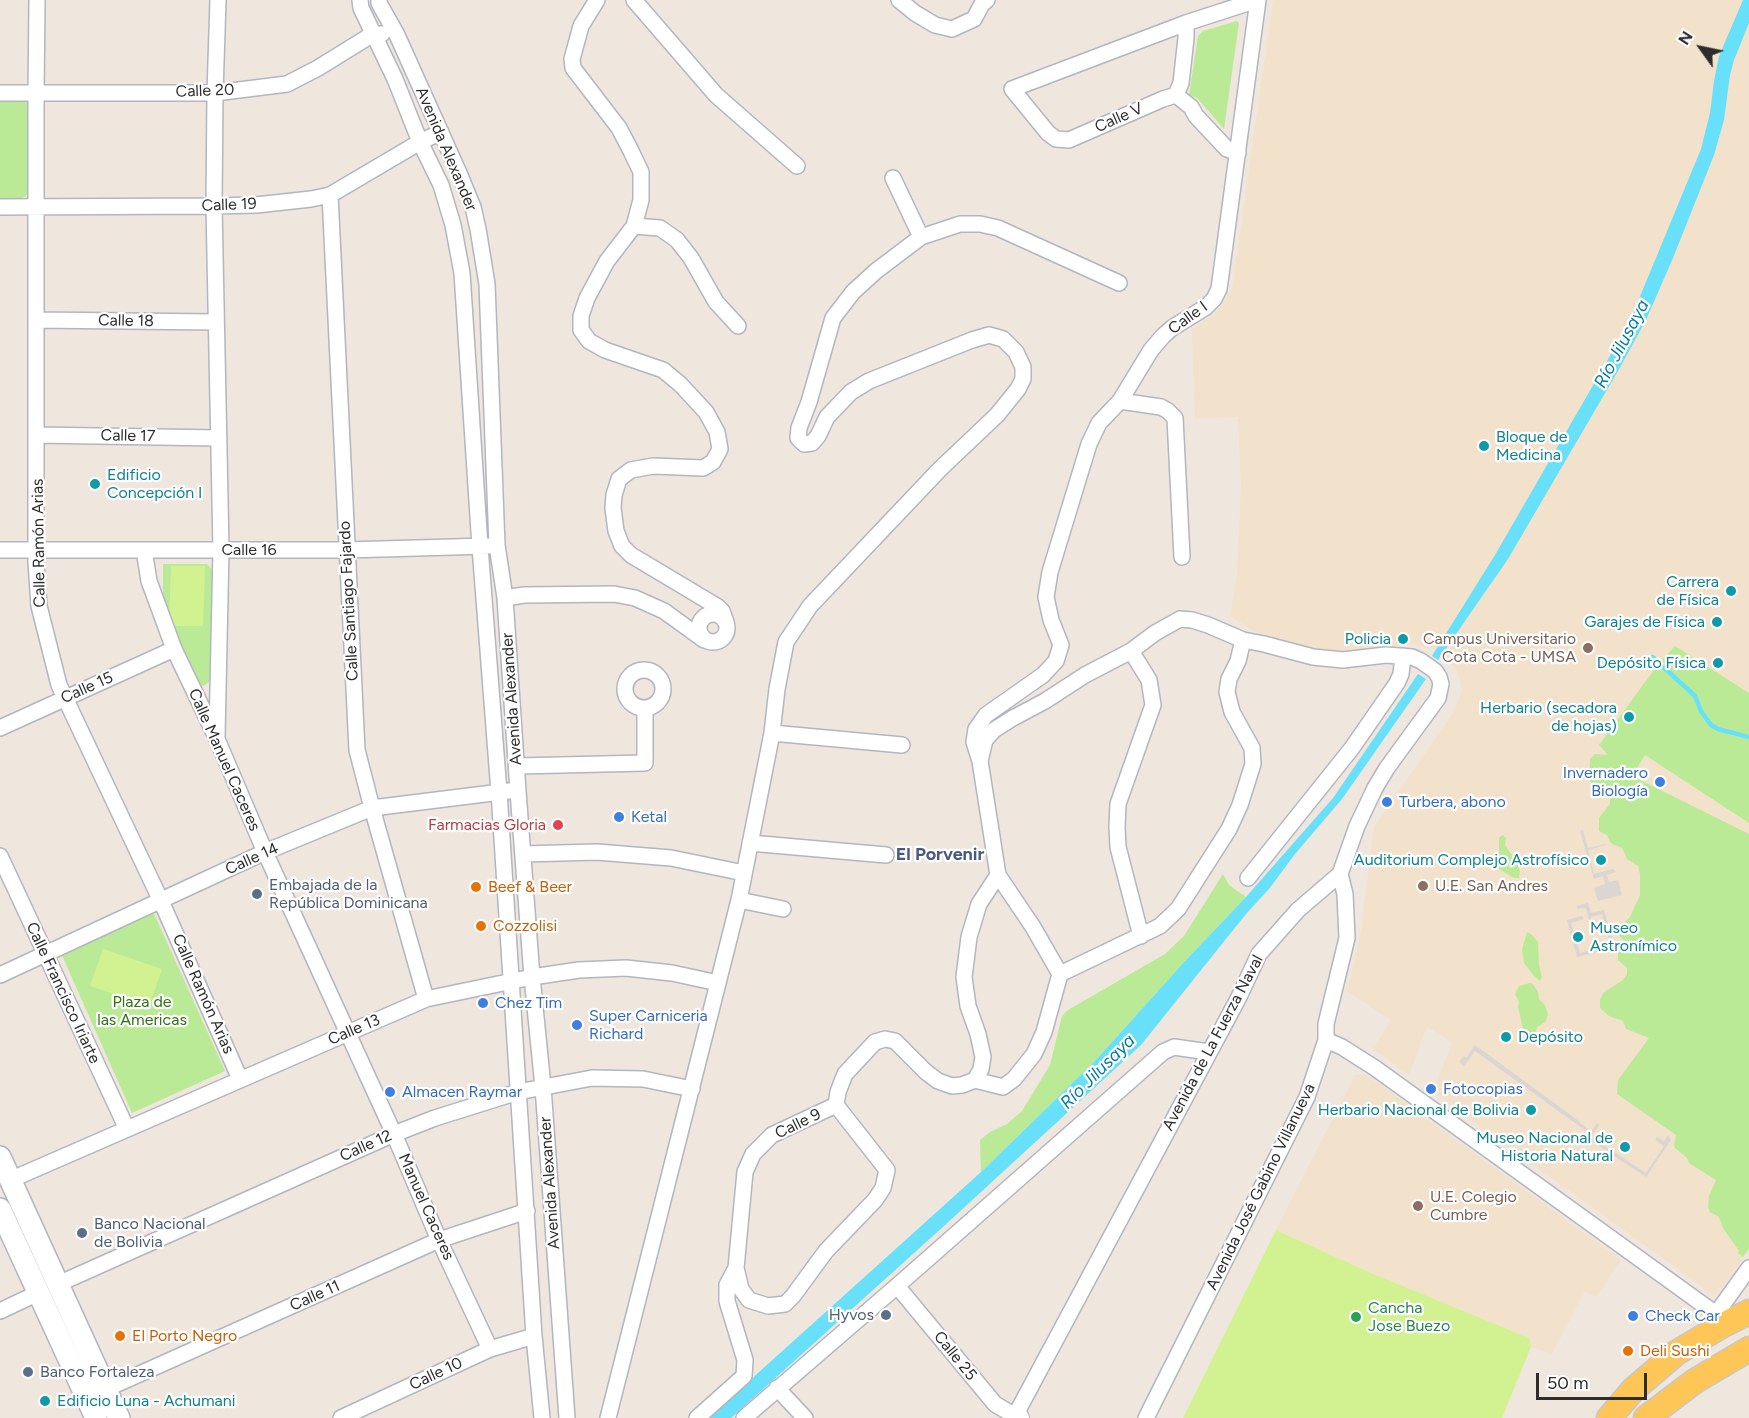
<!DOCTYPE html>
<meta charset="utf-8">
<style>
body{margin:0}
#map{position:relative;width:1749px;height:1418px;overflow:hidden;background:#efe6de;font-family:Figtree,sans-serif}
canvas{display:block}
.north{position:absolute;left:1671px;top:18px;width:60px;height:60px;-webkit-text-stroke:4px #fff;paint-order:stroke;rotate:303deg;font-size:16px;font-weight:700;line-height:24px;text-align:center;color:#2d2d2d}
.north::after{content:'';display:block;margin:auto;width:21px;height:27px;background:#2d2d2d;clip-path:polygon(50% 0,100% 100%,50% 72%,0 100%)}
.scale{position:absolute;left:1536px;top:1373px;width:111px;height:27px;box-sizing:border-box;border:3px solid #2d2d2d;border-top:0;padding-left:8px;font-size:18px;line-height:21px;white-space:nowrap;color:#2d2d2d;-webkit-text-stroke:4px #fff;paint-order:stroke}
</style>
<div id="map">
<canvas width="1749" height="1418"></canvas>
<div class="north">N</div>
<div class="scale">50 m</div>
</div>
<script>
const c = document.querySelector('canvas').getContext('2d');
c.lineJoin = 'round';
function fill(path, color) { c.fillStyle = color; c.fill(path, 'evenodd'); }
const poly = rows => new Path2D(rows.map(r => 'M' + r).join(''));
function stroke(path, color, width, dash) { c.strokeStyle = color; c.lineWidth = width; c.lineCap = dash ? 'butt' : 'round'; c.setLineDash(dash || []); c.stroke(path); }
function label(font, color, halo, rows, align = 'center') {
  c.font = font + ' Figtree,sans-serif'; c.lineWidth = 4.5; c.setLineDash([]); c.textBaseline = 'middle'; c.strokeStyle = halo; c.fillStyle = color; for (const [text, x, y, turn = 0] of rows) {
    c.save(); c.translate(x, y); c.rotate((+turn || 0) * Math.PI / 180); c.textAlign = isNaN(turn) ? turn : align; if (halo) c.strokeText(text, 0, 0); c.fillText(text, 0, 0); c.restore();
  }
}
fill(poly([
 [1273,0,1749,0,1749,1249,1723,1286,1714,1295,1433,1093,1452,1042,1427,1027,1409,1075,1373,1049,1391,1020,1347,991,1360,937,1374,827,1455,710,1462,689,1458,673,1452,664,1435,650,1413,644,1351,651,1317,649,1257,633,1230,616,1237,574,1241,487,1238,417,1195,418,1192,335,1192,329,1219,310,1232,288],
 [1356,1075,1365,1075,1378,1083,1621,1260,1596,1297,1585,1291,1552,1354,1531,1347,1528,1338,1371,1273,1276,1230,1352,1081]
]), '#f2e2cc');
fill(poly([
 [1237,21,1239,23,1224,129,1197,98,1189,95,1198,36,1203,31],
 [0,100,22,100,26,101,28,105,28,192,26,196,22,198,0,198],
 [163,564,207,564,213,571,212,680,203,686,193,681,163,606],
 [1675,646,1749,693,1749,823,1645,755,1632,776,1749,834,1749,1249,1743,1257,1738,1253,1739,1251,1723,1228,1719,1217,1710,1212,1708,1207,1709,1196,1716,1180,1689,1163,1687,1158,1675,1148,1674,1145,1676,1135,1617,1094,1618,1080,1649,1038,1626,1029,1623,1021,1609,1016,1600,1008,1600,999,1604,992,1623,980,1627,974,1627,968,1618,960,1618,954,1619,950,1624,948,1634,949,1634,944,1631,941,1624,941,1620,936,1619,928,1630,917,1640,895,1640,874,1638,866,1627,859,1622,848,1614,845,1610,842,1607,835,1599,831,1599,818,1610,804,1610,799,1607,794,1591,783,1589,779,1590,759,1595,754,1608,755,1599,745,1659,663],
 [1503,835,1506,838,1505,845,1516,861,1520,871,1519,878,1514,878,1499,869,1499,838,1501,836],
 [1223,874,1229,885,1246,897,1185,961,1095,1061,981,1172,980,1140,990,1132,1007,1124,1022,1111,1050,1065,1062,1016,1068,1010,1165,954,1184,936],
 [152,909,225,1071,132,1113,60,951],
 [1527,932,1531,934,1538,942,1539,965,1542,977,1540,981,1534,976,1524,963,1522,950],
 [1530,983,1533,984,1538,992,1539,999,1545,1005,1548,1014,1546,1021,1541,1025,1537,1027,1535,1033,1530,1034,1523,1029,1518,1007,1519,1002,1515,994,1519,986]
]), '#bbea96');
fill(poly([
 [171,566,205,566,203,626,169,626],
 [103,949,162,969,149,1006,90,986],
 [1276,1230,1371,1273,1529,1338,1531,1347,1502,1418,1183,1418]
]), '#d2f291');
fill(poly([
 [1583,830,1588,848,1607,844,1606,845,1588,850,1594,874,1613,869,1616,872,1607,875,1609,882,1618,880,1622,895,1598,901,1594,888,1605,884,1603,876,1594,879,1580,831],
 [1588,903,1591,913,1604,910,1615,947,1577,957,1567,920,1582,916,1584,919,1571,923,1580,953,1610,944,1602,914,1591,917,1591,919,1589,920,1586,908,1578,909,1576,906],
 [1475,1045,1576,1119,1588,1129,1586,1131,1475,1051,1464,1066,1459,1062,1464,1056,1466,1058],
 [1597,1123,1599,1125,1591,1137,1646,1173,1664,1146,1655,1140,1657,1137,1664,1141,1668,1135,1671,1140,1646,1177,1587,1138]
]), '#dbd6d1');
fill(poly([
 [1743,0,1749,0,1749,23,1734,60,1730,75,1724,120,1714,155,1673,258,1646,320,1618,371,1508,559,1438,660,1432,656,1495,555,1629,323,1701,149,1710,113,1714,81,1719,56],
 [1418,674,1426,679,1342,799,1295,854,1269,889,1246,914,1141,1045,944,1226,731,1418,708,1418,981,1172,1095,1061,1185,961,1246,897,1333,798]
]), '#69e0f9');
stroke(poly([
 [1652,657,1654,658],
 [1660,664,1695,696,1701,711,1711,725,1718,729,1749,737]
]), '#69e0f9', 4.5);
const minor = poly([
 [37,0,36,93,36,562,39,606,59,685,161,901,240,1079],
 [360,0,361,8,395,79,420,142,441,185,453,225,462,273,480,547,499,792,534,1336,542,1418],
 [379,0,379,3,397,35,459,173,473,207,478,229,487,284,497,545,505,598,518,791,532,977,543,1087,567,1418],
 [597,0,581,26,572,59,573,68,619,128,631,151,641,172,641,200,634,226,607,261,587,298,581,316,581,330,589,341,605,350,663,370,680,384,706,412,717,432,720,449,713,462,703,468,653,466,631,470,619,479,614,495,613,508,616,531,622,546,631,555,718,607,722,611,726,622],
 [634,0,716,95,797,166],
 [899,0,915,13,935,25,952,29,974,19,982,4,987,0],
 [1186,23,1186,38,1181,83,1176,95,1163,99,1069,140,1056,139,1048,133,1012,89,1186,23,1257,0],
 [0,93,215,93,287,84,318,68,373,34,382,34],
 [1176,95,1191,107,1196,116,1227,149,1238,153],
 [893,178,921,237],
 [330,195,357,750,372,808,426,999],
 [0,207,214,206,256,205,311,199,330,195,420,142,441,132],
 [634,226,660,228,677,240,691,258,716,302,738,326],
 [36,320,215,322],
 [1120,401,1161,407,1168,411,1175,418,1182,557],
 [37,435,218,438],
 [0,550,346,550,488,546],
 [144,550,149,581,174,649,217,739,265,852,394,1134,439,1240,490,1349],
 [505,598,524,595,614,594,635,598,664,611,704,640],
 '699 628a14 14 0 1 1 28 0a14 14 0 1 1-28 0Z',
 [1131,651,1149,680,1153,705,1118,804,1117,827,1118,847,1141,936],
 '625 689a19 19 0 1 1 38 0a19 19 0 1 1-38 0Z',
 [0,728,174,649],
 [772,733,902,745],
 [217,736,221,549,214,206,215,93,218,0],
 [518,766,645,763,645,708],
 [750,843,886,855],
 [523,854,597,852,671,858,744,873],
 [0,856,127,1129],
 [1248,878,1352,748,1397,683,1401,674,1403,656],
 [739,900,783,909],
 [1060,974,1160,926,1178,909,1229,829,1240,805,1253,764,1252,748,1232,712,1227,692,1229,679,1238,661,1243,640],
 [0,975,265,852,372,808,509,791],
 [1326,1040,1342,1047,1375,1068,1716,1314,1723,1325],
 [975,1080,1003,1087,1014,1079,1034,1054,1044,1032,1060,974,1033,927,998,875,980,761,974,742,976,729,986,715,1043,675,1056,661,1061,645,1051,620,1046,597,1050,572,1089,444,1099,423,1120,401,1151,350,1163,336,1172,328,1206,307,1214,299,1219,289,1258,0],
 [10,1180,426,999,532,977,579,970,626,968,672,973,718,983],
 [736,1268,741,1289,749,1300,768,1306,785,1304,793,1296,826,1251,875,1200,883,1188,887,1170,836,1105],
 [58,1284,394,1134,435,1118,518,1092,592,1078,643,1079,692,1089],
 [897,1286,995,1404,1015,1416,1239,997,1259,954,1298,910,1340,874,1357,826,1375,788,1387,768,1438,698,1441,684,1439,677,1435,671,1421,661,1412,657,1386,655,1343,660,1313,657,1264,644,1243,640,1208,625,1192,620,1180,619,1155,633,1131,651,1085,675,1045,701,1013,718,994,730,985,740,980,761],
 [0,1311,38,1293],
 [1716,1314,1749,1268],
 [777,1388,805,1418],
 [106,1389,439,1240,527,1211],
 [341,1418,490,1349,534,1336],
 [608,1418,739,900,772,733,777,689,786,642,810,606,940,469,997,415,1018,389,1023,379,1023,367,1016,352,1003,339,989,335,972,340,869,381,851,392,827,417,818,436,812,443,804,444,798,438,799,428,809,402,833,318,853,292,876,271,921,237,960,224,980,224,998,228,1119,283],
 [697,1418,744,1376,745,1360,727,1301,727,1285,736,1268,745,1172,753,1154,772,1135,836,1105,838,1092,845,1074,875,1042,885,1039,895,1041,926,1072,938,1081,952,1086,962,1085,975,1080,981,1069,983,1057,978,1034,968,1006,964,977,969,937,979,904,998,875],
 [744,1418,897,1286,1163,1052,1174,1047,1209,1052],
 [1146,1418,1307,1097,1326,1040,1326,1024,1347,938,1345,894,1340,874]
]);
const tertiary = poly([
 [1014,1418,1015,1416,1019,1418]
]);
const secondary = poly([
 [0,1157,119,1418],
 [0,1209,96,1418]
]);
const primary = poly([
 [1609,1418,1633,1390,1676,1353,1723,1325,1749,1312],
 [1646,1418,1695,1381,1749,1349]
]);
stroke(minor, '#b2b6c1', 18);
stroke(tertiary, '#b2b6c1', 22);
stroke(secondary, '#b2b6c1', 24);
stroke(primary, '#c8c8c8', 27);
stroke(minor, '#fff', 15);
stroke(tertiary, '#fff', 20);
stroke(secondary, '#fff', 21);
stroke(primary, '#fdc656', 24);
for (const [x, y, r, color] of [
 [1484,446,6,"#0f9aa8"],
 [95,484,6,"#0f9aa8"],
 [1731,591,6,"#0f9aa8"],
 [1717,622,6,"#0f9aa8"],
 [1403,639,6,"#0f9aa8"],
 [1588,648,6,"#8d6e63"],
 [1718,663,6,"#0f9aa8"],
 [1629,717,6,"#0f9aa8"],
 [1660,782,6,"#3f7fe0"],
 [1387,802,6,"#3f7fe0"],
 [619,817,6,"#3f7fe0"],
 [558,825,6,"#e0444e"],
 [1601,860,6,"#0f9aa8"],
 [1423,886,6,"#8d6e63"],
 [476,887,6,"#e8710a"],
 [257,894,6,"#5c6f8a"],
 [481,926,6,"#e8710a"],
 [1578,937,6,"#0f9aa8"],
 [483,1003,6,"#3f7fe0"],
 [577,1025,6,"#3f7fe0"],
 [1506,1037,6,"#0f9aa8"],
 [1431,1089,6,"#3f7fe0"],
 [390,1092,6,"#3f7fe0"],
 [1531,1110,6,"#0f9aa8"],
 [1625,1147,6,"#0f9aa8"],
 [1418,1206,6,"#8d6e63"],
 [82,1233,6,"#5c6f8a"],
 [886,1315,6,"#5c6f8a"],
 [1633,1316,6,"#3f7fe0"],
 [1356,1317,6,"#2e9e5b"],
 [120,1336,6,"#e8710a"],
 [1628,1351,6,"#e8710a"],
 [28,1372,6,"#5c6f8a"],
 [45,1401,6,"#0f9aa8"]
]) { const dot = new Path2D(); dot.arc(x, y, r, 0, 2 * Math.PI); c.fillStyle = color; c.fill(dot); stroke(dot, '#fff', 2); }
label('16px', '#2d2d2d', '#fff', [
 ["Calle 20",205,91,-2],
 ["Calle V",1119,118,-24],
 ["Avenida Alexander",446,149,67],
 ["Calle 19",229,205,-2],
 ["Calle I",1188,318,-36],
 ["Calle 18",126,321,1],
 ["Calle 17",128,436,1],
 ["Calle Ramón Arias",39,543,-91],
 ["Calle 16",249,550],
 ["Calle Santiago Fajardo",349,601,-93],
 ["Calle 15",87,688,-24],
 ["Avenida Alexander",512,699,-94],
 ["Calle Manuel Caceres",224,760,66],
 ["Calle 14",252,859,-24],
 ["Calle Francisco Iriarte",63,993,65],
 ["Calle Ramón Arias",203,994,66],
 ["Calle 13",354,1030,-23],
 ["Avenida de La Fuerza Naval",1213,1043,-62],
 ["Calle 9",798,1124,-26],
 ["Calle 12",366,1146,-24],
 ["Avenida Alexander",550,1183,-94],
 ["Avenida José Gabino Villanueva",1261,1187,-64],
 ["Manuel Caceres",426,1207,66],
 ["Calle 11",315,1296,-24],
 ["Calle 25",955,1356,51],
 ["Calle 10",436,1374,-25]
]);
label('16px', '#0d838f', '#fff', [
 ["Bloque de",1496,437,"left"],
 ["Medicina",1496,455,"left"],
 ["Edificio",107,475,"left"],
 ["Concepción I",107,493,"left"],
 ["Carrera",1719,582],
 ["de Física",1719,600],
 ["Garajes de Física",1705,622],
 ["Policia",1391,639],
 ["Depósito Física",1706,663],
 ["Herbario (secadora",1617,708],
 ["de hojas)",1617,726],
 ["Auditorium Complejo Astrofísico",1589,860],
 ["Museo",1590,928,"left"],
 ["Astronímico",1590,946,"left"],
 ["Depósito",1518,1037,"left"],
 ["Herbario Nacional de Bolivia",1519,1110],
 ["Museo Nacional de",1613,1138],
 ["Historia Natural",1613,1156],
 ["Edificio Luna - Achumani",57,1401,"left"]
], 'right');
label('16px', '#785e54', '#fff', [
 ["Campus Universitario",1576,639,"right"],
 ["Cota Cota - UMSA",1576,657,"right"],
 ["U.E. San Andres",1435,886],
 ["U.E. Colegio",1430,1197],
 ["Cumbre",1430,1215]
], 'left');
label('16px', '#366cbe', '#fff', [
 ["Invernadero",1648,773,"right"],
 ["Biología",1648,791,"right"],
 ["Turbera, abono",1399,802],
 ["Ketal",631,817],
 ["Chez Tim",495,1003],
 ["Super Carniceria",589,1016],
 ["Richard",589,1034],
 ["Fotocopias",1443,1089],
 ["Almacen Raymar",402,1092],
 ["Check Car",1645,1316]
], 'left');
label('16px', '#be3a42', '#fff', [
 ["Farmacias Gloria",546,825]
], 'right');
label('16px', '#4e5e75', '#fff', [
 ["Embajada de la",269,885],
 ["República Dominicana",269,903],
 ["Banco Nacional",94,1224],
 ["de Bolivia",94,1242],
 ["Hyvos",874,1315,"right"],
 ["Banco Fortaleza",40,1372]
], 'left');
label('16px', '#c56008', '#fff', [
 ["Beef & Beer",488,887],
 ["Cozzolisi",493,926],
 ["El Porto Negro",132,1336],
 ["Deli Sushi",1640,1351]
], 'left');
label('16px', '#307214', '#fff', [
 ["Plaza de",142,1002],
 ["las Americas",142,1020]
]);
label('16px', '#27864d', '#fff', [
 ["Cancha",1368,1308],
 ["Jose Buezo",1368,1326]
], 'left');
label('italic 18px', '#037ba3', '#fff', [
 ["Río Jilusaya",1622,344,-62],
 ["Río Jilusaya",1098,1072,-45]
]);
label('bold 18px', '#485882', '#fff', [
 ["El Porvenir",940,855]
]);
</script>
